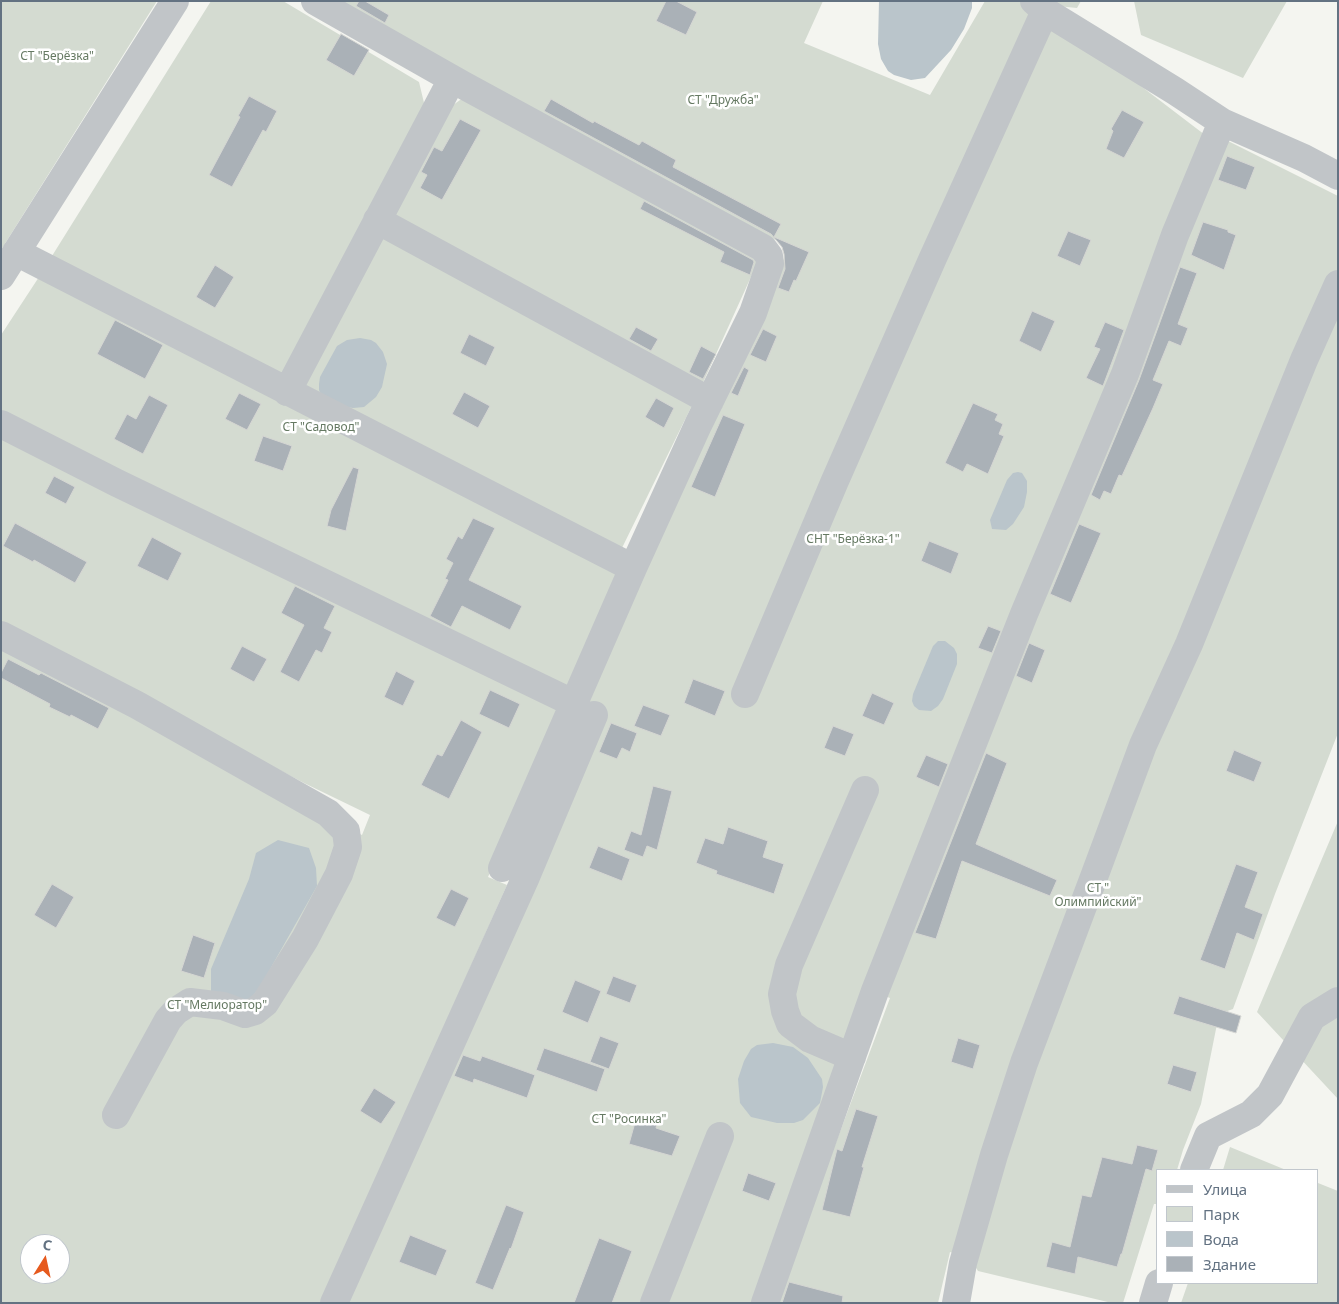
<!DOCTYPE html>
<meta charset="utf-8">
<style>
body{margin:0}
#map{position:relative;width:1339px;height:1304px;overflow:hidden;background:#f4f5f0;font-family:"Noto Sans",sans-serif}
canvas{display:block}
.frame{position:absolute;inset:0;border:2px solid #637282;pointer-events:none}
.legend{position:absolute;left:1156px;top:1169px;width:162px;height:115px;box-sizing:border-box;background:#fff;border:1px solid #c1c7cd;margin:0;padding:6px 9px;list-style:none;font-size:15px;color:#637282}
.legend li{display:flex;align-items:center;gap:10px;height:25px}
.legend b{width:25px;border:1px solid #c1c7cd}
.north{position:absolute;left:20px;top:1234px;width:50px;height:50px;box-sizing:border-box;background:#fff;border:1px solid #c1c7cd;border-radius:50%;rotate:10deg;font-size:14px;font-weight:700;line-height:20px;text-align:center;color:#637282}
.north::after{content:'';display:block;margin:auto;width:18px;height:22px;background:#e65a1e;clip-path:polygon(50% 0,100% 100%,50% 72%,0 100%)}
</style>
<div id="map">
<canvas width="1339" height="1304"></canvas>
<div class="frame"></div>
<ul class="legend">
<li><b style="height:6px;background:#c1c5c8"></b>Улица</li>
<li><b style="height:14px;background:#d4dbd1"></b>Парк</li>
<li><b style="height:14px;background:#bac5cb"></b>Вода</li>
<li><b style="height:14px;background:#aab1b7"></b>Здание</li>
</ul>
<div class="north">С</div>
</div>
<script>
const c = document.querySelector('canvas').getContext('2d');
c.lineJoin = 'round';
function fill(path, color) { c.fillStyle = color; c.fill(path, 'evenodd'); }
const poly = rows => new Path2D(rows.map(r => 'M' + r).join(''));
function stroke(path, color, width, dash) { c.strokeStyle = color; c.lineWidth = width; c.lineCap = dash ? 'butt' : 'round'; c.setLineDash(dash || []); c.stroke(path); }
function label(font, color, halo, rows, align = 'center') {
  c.font = font + ' "Noto Sans",sans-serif'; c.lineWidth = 5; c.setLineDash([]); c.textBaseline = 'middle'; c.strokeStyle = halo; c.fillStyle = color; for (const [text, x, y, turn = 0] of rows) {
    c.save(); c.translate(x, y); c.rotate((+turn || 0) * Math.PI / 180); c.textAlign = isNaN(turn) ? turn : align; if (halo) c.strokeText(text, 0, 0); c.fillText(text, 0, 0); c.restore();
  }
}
fill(poly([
 [1,1,157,1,1,250],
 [211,1,283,1,419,82,425,107,449,108,467,95,760,257,701,387,620,552,623,571,488,877,507,885,321,1303,1,1303,1,650,115,708,282,798,362,835,370,815,304,783,1,623,1,335,37,280],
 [30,1244,60,1244,60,1274,30,1274],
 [334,1,823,1,804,43,930,95,985,1,1021,1,1074,35,1209,138,759,1303,347,1303,568,800,606,709,588,701,642,573,789,247,622,161],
 [1052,1,1081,1,1077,8,1057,6],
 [1134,1,1287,1,1243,78,1141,35],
 [1224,139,1338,196,1338,733,1275,894,1233,1009,1219,1014,1201,1104,1183,1150,1177,1170,1158,1170,1158,1204,1154,1204,1123,1303,1112,1303,978,1271,970,1258,950,1252,938,1303,776,1303,890,998,882,995],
 [1338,821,1338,1099,1257,1012],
 [1230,1147,1286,1170,1223,1170],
 [1318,1183,1338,1191,1338,1303,1181,1303,1188,1283,1318,1283]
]), '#d4dbd1');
fill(poly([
 [879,1,972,1,972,8,964,29,951,50,925,78,911,80,894,75,888,71,881,59,878,44],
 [360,338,371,340,376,343,383,352,387,364,382,387,376,397,364,407,353,408,347,407,321,395,319,390,319,384,320,377,337,346,347,340],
 [1018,472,1022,473,1027,481,1027,492,1024,507,1013,524,1006,530,992,529,990,520,1007,480,1013,473],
 [938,641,945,641,954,648,957,654,957,664,943,699,938,706,931,711,919,710,914,706,912,701,913,694,933,646],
 [278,840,309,848,316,868,317,886,260,987,247,1003,211,991,211,969,249,879,256,853],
 [773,1043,793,1047,808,1058,822,1079,823,1087,820,1103,803,1120,794,1123,777,1123,751,1117,740,1103,738,1079,744,1061,751,1049,757,1045]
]), '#bac5cb');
const building = poly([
 [359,1,365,1,389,15,385,23,356,6,359,1],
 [666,1,676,1,697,12,686,35,656,21,666,1],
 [341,34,369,50,354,76,326,60,341,34],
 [249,96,277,111,266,132,263,130,232,187,209,175,240,117,238,116,249,96],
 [551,99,593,123,594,121,639,145,642,141,676,160,673,167,781,224,774,237,809,252,796,281,794,280,789,292,778,288,785,269,784,254,782,247,771,234,544,111,551,99],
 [1122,110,1144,122,1124,158,1106,149,1113,131,1111,129,1122,110],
 [460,119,481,130,442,200,420,188,427,175,421,172,434,147,442,151,460,119],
 [1227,156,1255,167,1246,190,1218,180,1227,156],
 [644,201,753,260,754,262,750,275,720,262,724,252,640,209,644,201],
 [1203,222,1228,230,1228,232,1236,235,1224,270,1191,255,1203,222],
 [1068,231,1091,240,1080,266,1057,256,1068,231],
 [215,265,234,277,215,308,196,297,215,265],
 [1180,267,1197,273,1178,324,1188,328,1181,346,1169,341,1153,380,1163,384,1153,408,1122,476,1119,475,1111,494,1104,491,1100,500,1091,495,1139,380,1180,267],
 [1032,311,1055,321,1041,352,1019,341,1032,311],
 [115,320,163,345,145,379,97,354,115,320],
 [1105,322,1124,330,1103,386,1086,378,1100,349,1094,347,1105,322],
 [636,327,658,339,651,351,629,339,636,327],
 [763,329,777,336,766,362,750,355,763,329],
 [469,334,495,347,486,366,460,353,469,334],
 [701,346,716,354,703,379,689,372,701,346],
 [744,367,749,370,738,396,731,393,744,367],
 [464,392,490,406,478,428,452,414,464,392],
 [239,393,261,404,247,430,225,419,239,393],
 [149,395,168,405,143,454,114,439,127,414,136,419,149,395],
 [656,398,674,408,664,428,645,417,656,398],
 [973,403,998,414,995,420,1003,424,999,434,1004,436,988,474,967,464,963,472,945,463,973,403],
 [723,415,745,424,715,497,691,487,723,415],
 [263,436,292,446,283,471,254,461,263,436],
 [353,467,359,469,346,531,327,526,331,510,353,467],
 [54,476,75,487,66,504,45,493,54,476],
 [473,518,495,528,469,580,522,606,510,630,462,606,451,627,430,616,448,580,445,579,453,563,446,559,458,536,462,539,473,518],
 [15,523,87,562,75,583,34,560,33,562,3,546,15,523],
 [1079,524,1101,533,1071,603,1050,594,1079,524],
 [152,537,182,553,168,581,137,566,152,537],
 [929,541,959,553,951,574,921,561,929,541],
 [295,586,335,606,324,628,332,632,322,653,316,650,299,682,280,672,304,625,281,613,295,586],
 [988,626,1001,631,992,653,978,648,988,626],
 [1029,643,1045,650,1032,683,1016,676,1029,643],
 [242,646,267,659,254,682,230,669,242,646],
 [8,659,39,675,41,673,109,708,98,729,71,715,70,717,49,707,50,704,1,678,1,673,8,659],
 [396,671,415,681,403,706,384,697,396,671],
 [693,679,725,691,715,716,684,703,693,679],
 [490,690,520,704,509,728,479,714,490,690],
 [872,693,894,703,884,725,862,716,872,693],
 [643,705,670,715,661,736,634,726,643,705],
 [461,720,482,732,449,799,421,785,437,754,442,756,461,720],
 [611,723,637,733,630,752,622,748,617,759,599,752,611,723],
 [833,726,854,734,845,756,824,748,833,726],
 [1234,750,1262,762,1254,782,1226,771,1234,750],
 [986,753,1007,763,976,844,1057,880,1050,896,962,861,936,939,915,933,986,753],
 [926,755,948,764,939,787,916,777,926,755],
 [653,786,672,791,657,850,647,846,643,857,624,850,631,831,641,835,653,786],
 [728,827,768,841,763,857,784,864,774,894,716,874,717,871,696,863,705,838,723,844,728,827],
 [598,846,630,859,622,881,589,868,598,846],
 [1236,864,1258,872,1245,907,1263,914,1254,940,1237,933,1225,969,1200,960,1236,864],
 [52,884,74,897,56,928,34,915,52,884],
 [451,889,469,898,455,927,436,918,451,889],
 [193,935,215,943,204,978,181,971,193,935],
 [613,976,637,985,630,1003,606,994,613,976],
 [575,980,601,991,588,1023,562,1012,575,980],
 [1179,996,1241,1016,1236,1033,1173,1014,1179,996],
 [600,1036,619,1043,609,1069,590,1062,600,1036],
 [958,1038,980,1045,973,1069,951,1062,958,1038],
 [544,1048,605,1069,597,1092,536,1070,544,1048],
 [463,1055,480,1061,482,1056,535,1075,527,1098,474,1079,473,1083,454,1076,463,1055],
 [1173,1065,1197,1072,1191,1092,1167,1084,1173,1065],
 [374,1088,396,1102,381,1124,360,1111,374,1088],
 [856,1109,878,1116,862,1167,864,1167,850,1217,822,1210,837,1149,842,1151,856,1109],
 [636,1119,657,1124,656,1128,680,1136,672,1156,629,1144,636,1119],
 [1137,1145,1158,1150,1152,1171,1146,1169,1122,1254,1121,1254,1117,1267,1078,1257,1075,1274,1046,1267,1052,1242,1070,1247,1082,1195,1091,1197,1102,1157,1132,1164,1137,1145],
 [748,1173,776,1183,769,1201,742,1191,748,1173],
 [506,1205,524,1212,511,1249,510,1248,493,1290,475,1283,506,1205],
 [410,1235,447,1250,436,1276,399,1262,410,1235],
 [599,1238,632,1251,612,1303,574,1303,599,1238],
 [789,1282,843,1296,842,1303,782,1303,789,1282]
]);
fill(building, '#aab1b7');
stroke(building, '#d5d6d3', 1);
stroke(poly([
 [315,1,463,85,763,248,769,256,770,264,753,313,698,425,633,568,502,868],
 [1034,1,1045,11,1175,91,1222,122,1304,158,1338,176],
 [377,220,710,401],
 [16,252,633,568],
 [1,276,175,1],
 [287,392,452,79],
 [1,424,117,483,573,703],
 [1,635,137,705,328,813,346,831,348,847,339,874,305,939,265,1003,255,1011,245,1014,223,1006,190,1002,176,1011,168,1020,116,1115],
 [745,694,834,483,932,260,1045,11],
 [852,1057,810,1039,790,1024,785,1011,782,994,789,965,865,790],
 [1194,1170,1208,1136,1251,1114,1270,1095,1312,1017,1338,1001],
 [334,1303,525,879,594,715],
 [654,1303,720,1136],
 [765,1303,875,991,1024,614,1125,374,1175,235,1222,122],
 [956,1303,963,1263,994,1155,1024,1063,1094,877,1143,745,1189,644,1304,360,1338,284],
 [1153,1303,1159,1283]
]), '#c1c5c8', 28);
label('12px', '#657962', '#fff', [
 ["СТ \"Берёзка\"",57,57],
 ["СТ \"Дружба\"",723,101],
 ["СТ \"Садовод\"",321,428],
 ["СНТ \"Берёзка-1\"",853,540],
 ["СТ \"",1098,889],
 ["Олимпийский\"",1098,903],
 ["СТ \"Мелиоратор\"",217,1006],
 ["СТ \"Росинка\"",629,1120]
]);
</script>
